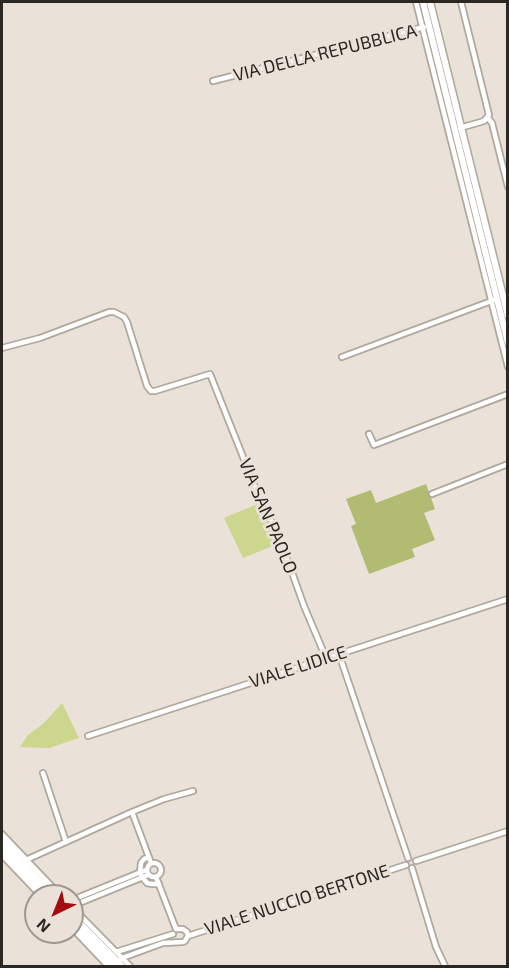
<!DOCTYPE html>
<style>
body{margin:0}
#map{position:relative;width:509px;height:968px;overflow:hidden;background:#eae2d8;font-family:"Exo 2",sans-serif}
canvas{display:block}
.frame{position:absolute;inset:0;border:3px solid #2b2824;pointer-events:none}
.north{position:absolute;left:24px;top:884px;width:60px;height:60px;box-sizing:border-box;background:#eae2d8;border:2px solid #9e9890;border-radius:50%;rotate:223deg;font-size:16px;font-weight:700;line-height:24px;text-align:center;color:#2b2824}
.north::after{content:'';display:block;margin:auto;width:21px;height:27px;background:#a40c0f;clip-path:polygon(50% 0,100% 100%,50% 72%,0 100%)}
</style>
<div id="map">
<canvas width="509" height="968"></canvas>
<div class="frame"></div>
<div class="north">N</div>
</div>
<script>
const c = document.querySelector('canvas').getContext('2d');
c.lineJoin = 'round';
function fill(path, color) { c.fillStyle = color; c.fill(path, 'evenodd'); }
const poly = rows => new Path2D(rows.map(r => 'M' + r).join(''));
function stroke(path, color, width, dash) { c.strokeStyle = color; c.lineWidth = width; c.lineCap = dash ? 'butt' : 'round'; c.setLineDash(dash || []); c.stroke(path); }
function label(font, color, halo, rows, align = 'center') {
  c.font = font + ' "Exo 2",sans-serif'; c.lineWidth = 6; c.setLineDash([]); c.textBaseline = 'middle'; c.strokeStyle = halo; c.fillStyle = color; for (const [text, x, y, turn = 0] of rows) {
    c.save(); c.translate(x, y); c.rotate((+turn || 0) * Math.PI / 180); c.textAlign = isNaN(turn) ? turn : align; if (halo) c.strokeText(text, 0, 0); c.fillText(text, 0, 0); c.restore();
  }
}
fill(poly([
 [442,31,463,117,460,117,439,32],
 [452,139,453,139,461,164,492,290,490,290],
 [482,192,505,286,503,287,480,196],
 [260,503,280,543,243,558,224,518],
 [62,703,79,738,49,748,20,747,28,735,44,723]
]), '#ccd68d');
fill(poly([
 [426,484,435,509,424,513,435,540,412,549,415,557,369,574,351,526,356,524,346,499,371,490,376,503]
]), '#b1bb72');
const street = poly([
 [416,2,508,367],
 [213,81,424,27],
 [488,118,492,123,508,187],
 [460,128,484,121,489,115,461,2],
 [2,348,40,338,109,312,114,312,124,317,127,322,147,386,151,391,155,391,210,374,257,492,279,536,304,606,326,658],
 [342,357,494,300],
 [369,434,374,445,508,394],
 [432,494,508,464],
 [339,654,408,858],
 [88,736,508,599],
 [43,773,66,842],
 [132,812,151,863],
 [2,834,61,896],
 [2,855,41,896],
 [149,857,144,859,141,863,140,872,142,877,147,883,152,884,159,884],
 [26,860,132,812,164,799,193,791],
 [416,861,508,831],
 '147 870a7 7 0 1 1 14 0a7 7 0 1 1-14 0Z',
 [412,868,436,947,445,966],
 [156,877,176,929],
 [72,900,146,870],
 [72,906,148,875],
 [72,907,130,966],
 [72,928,108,966],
 [176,929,183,929,187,932,188,936],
 [116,952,173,934],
 [117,964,122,958,163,943,183,942,185,941,188,936,406,865]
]);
const secondary = poly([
 [423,2,508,343],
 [430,2,508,316],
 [2,841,54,896],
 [2,849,47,896],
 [72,915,122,966],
 [72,922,114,966]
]);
stroke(street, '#b0a89e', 8);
stroke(secondary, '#b0a89e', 9);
stroke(street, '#fff', 4.5);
stroke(secondary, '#fff', 6);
label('18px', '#2b2824', '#eae2d8', [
 ["VIA DELLA REPUBBLICA",325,53,-14],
 ["VIA SAN PAOLO",268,516,67],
 ["VIALE LIDICE",298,667,-18],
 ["VIALE NUCCIO BERTONE",297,900,-18]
]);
</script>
